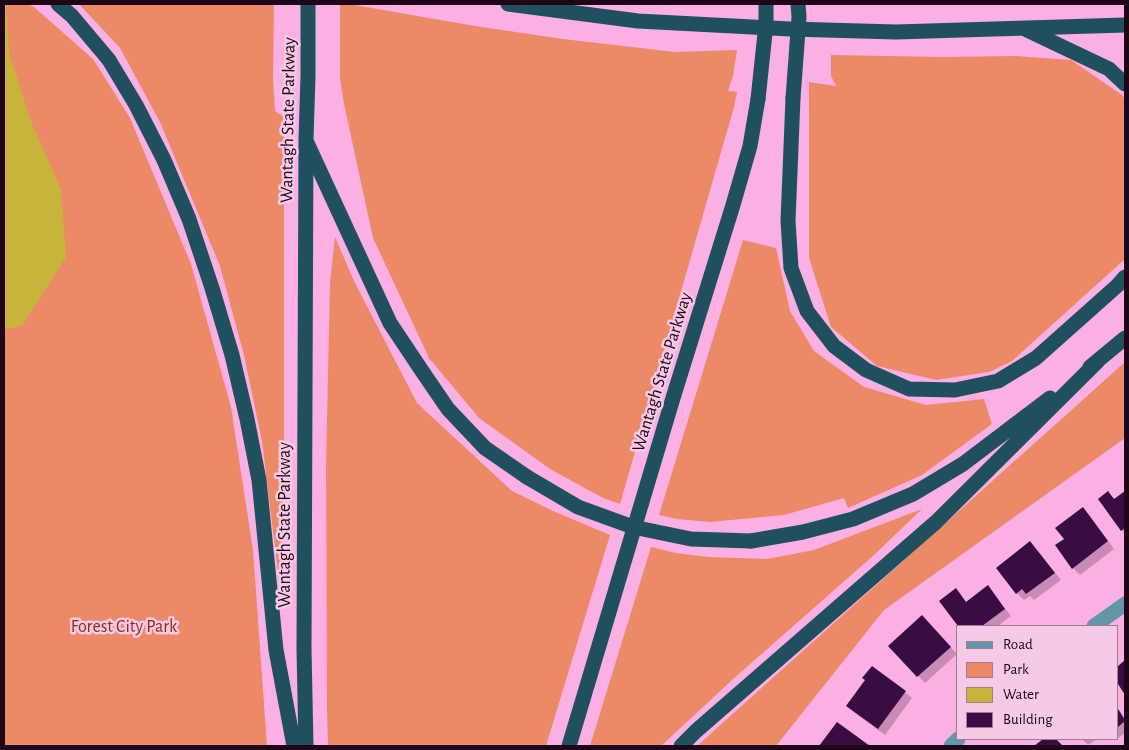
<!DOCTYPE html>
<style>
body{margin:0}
#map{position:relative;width:1129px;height:750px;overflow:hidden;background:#fab0e2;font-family:"Alegreya Sans",sans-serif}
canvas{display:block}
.frame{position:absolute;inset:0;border:5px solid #1e0517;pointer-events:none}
.legend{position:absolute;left:956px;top:625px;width:162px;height:115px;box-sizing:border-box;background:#f6c9e6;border:1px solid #a07b93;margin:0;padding:6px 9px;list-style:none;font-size:15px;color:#1e0517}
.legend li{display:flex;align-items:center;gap:10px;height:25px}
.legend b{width:25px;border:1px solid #a07b93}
</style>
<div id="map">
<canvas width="1129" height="750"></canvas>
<div class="frame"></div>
<ul class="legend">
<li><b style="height:6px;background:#6197a8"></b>Road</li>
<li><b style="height:14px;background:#ec8967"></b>Park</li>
<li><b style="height:14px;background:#c8b43b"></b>Water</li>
<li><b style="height:14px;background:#3a0c44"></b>Building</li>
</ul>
</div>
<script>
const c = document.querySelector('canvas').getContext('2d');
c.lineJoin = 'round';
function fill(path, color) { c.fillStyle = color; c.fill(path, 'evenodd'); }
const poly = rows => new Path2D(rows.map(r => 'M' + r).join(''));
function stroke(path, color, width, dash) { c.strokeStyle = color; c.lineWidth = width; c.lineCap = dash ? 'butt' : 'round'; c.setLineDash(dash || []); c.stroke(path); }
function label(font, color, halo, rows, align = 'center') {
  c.font = font + ' "Alegreya Sans",sans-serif'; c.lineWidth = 5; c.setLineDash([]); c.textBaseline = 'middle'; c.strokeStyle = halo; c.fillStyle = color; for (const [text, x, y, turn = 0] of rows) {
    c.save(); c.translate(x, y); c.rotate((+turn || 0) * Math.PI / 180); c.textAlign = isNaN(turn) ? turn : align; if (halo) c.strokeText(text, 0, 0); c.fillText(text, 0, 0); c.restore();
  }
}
fill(poly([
 [4,4,27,4,34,7,93,59,130,118,191,264,231,407,253,550,267,746,4,746],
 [79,4,274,4,273,79,275,111,284,117,284,451,281,596,262,441,244,355,220,266,160,122,120,48],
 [340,4,349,4,475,26,563,39,675,52,737,50,733,76,728,91,737,92,734,107,620,504,603,498,550,469,479,418,429,358,373,238,344,104,340,79],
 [831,55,942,57,1016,56,1071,60,1122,95,1125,99,1125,259,1012,361,989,372,936,380,877,366,831,327,815,277,809,257,809,82,836,86,831,76],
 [335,237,354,281,417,403,512,491,553,511,610,535,546,746,328,746,327,706,326,465,330,283],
 [743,240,776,248,790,311,814,351,864,387,926,405,984,399,992,424,922,475,848,508,844,498,784,515,710,522,677,519,659,515],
 [1125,362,1125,438,884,610,776,746,697,746,727,719],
 [922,509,874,555,732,680,661,746,590,746,651,547,676,553,708,557,767,559,814,550]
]), '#ec8967');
fill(poly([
 [4,4,6,4,9,53,32,124,61,189,66,257,22,326,4,329]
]), '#c8b43b');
fill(poly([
 [1125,492,1125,534,1099,499,1108,493,1115,500],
 [1083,509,1090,516,1114,549,1080,575,1073,568,1065,540],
 [1030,543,1037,550,1061,580,1034,600,1030,596,1024,600,1017,593],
 [987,587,994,594,1011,616,998,626,959,626,940,601,962,597,966,602],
 [929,624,957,654,925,683,890,646],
 [905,692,912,698,885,735,855,713,848,706],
 [1118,709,1125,719,1125,733,1118,738],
 [1082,739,1097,739,1088,745]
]), '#0003');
fill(poly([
 [1108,491,1114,499,1125,491,1125,528,1121,531,1098,499],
 [1083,507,1108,541,1072,569,1055,545,1064,539,1055,528],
 [1030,541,1055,573,1026,594,1022,589,1016,594,996,568],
 [988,585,1005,609,982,626,958,626,939,601,956,588,966,602],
 [922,615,951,647,917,677,888,646],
 [1125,660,1125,695,1118,684,1118,666],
 [872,666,906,691,878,729,846,706,865,680,862,678],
 [1118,709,1125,720,1125,721,1118,727],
 [837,722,870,746,819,746],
 [1043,739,1056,739,1063,746,1034,746]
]), '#3a0c44');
stroke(poly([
 [1094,626,1125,604],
 [951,746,958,739]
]), '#6197a8', 15);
stroke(poly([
 [58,4,72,16,109,60,136,105,164,160,189,219,212,288,232,355,247,419,259,480,276,650,294,746],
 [508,4,638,21,790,29,896,32,1125,25],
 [1027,30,1109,69,1125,84],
 [793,98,788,221,791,268,807,311,834,346,866,370,909,389,955,390,998,381,1036,358,1118,285,1125,277],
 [307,143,390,323,422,371,448,409,485,448,527,477],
 [1090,367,1125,338],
 [751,541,803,532,853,519,913,494,963,464,1050,398],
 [306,746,304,649,306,139,308,76,308,4],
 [569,746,673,398,733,205,750,146,758,99],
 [681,746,696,731,936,522,1098,361]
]), '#204f5d', 15);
stroke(poly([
 [793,98,799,17,798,4],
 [758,99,766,24,766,4],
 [527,477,578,507,633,527,691,539,751,541]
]), '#204f5d', 15);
label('18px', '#1e0517', '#f6c9e6', [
 ["Wantagh State Parkway",288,120,-89],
 ["Wantagh State Parkway",662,372,-73],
 ["Wantagh State Parkway",285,525,-90]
]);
label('18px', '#8d3007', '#f6c9e6', [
 ["Forest City Park",124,627]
]);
</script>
